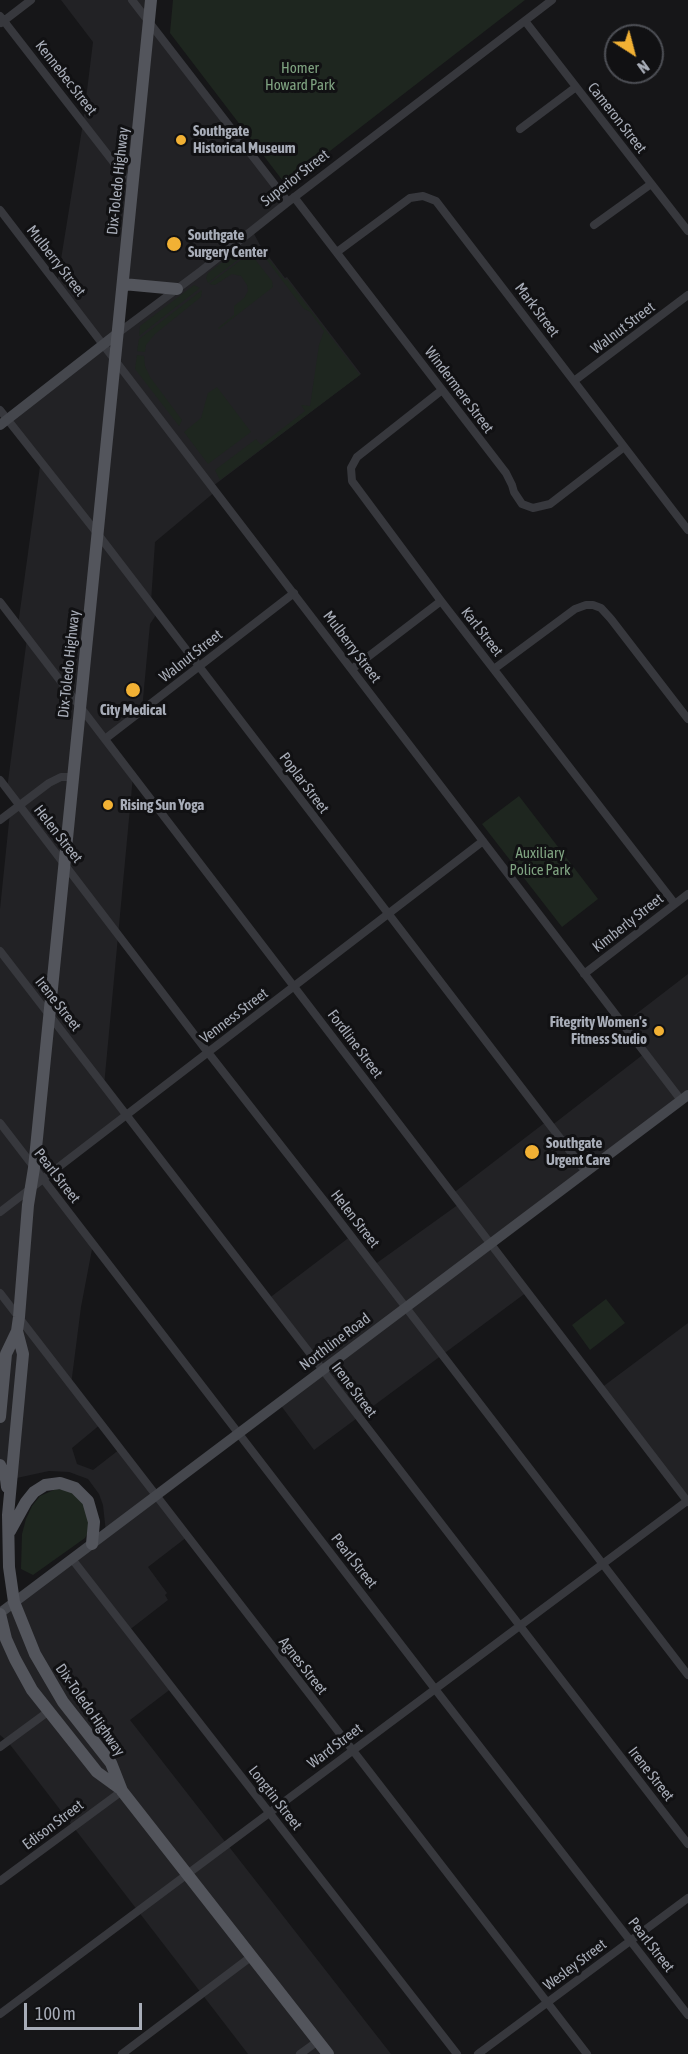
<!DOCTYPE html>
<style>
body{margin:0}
#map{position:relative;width:688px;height:2054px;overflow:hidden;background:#161618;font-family:"Asap Condensed",sans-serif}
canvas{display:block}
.north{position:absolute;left:604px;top:24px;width:60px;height:60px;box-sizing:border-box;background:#111113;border:2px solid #4d4f55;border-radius:50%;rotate:144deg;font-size:16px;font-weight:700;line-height:24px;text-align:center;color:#a8adb8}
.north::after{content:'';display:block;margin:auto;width:21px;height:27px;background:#f2b134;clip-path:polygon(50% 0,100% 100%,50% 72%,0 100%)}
.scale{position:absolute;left:24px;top:2003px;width:118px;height:27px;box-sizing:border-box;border:3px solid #a8adb8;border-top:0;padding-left:8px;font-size:18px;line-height:21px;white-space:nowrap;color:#a8adb8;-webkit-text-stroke:4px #111113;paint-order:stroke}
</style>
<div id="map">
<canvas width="688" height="2054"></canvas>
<div class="north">N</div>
<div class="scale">100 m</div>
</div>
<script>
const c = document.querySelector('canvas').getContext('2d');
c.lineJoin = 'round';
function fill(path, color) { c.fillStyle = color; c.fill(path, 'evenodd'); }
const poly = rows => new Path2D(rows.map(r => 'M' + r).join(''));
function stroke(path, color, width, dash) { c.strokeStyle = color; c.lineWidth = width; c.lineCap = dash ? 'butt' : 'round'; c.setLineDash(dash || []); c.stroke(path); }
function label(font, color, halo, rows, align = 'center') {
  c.font = font + ' "Asap Condensed",sans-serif'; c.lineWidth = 6; c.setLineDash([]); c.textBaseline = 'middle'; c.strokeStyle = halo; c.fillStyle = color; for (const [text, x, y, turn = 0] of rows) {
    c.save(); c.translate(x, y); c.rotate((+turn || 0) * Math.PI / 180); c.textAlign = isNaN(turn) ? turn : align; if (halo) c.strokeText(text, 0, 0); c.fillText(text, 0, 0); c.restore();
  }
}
fill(poly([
 [61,0,151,0,149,22,288,202,252,230,260,245,285,278,287,277,361,374,213,486,216,491,155,542,151,602,158,612,150,624,142,710,105,739,133,776,104,1086,127,1115,43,1179,93,1244,81,1307,71,1385,101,1424,72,1448,77,1464,93,1470,120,1449,187,1537,148,1567,167,1593,165,1595,168,1600,128,1631,172,1688,130,1720,391,2054,248,2054,8,1742,0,1735,0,1613,106,1533,103,1505,99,1494,88,1479,69,1472,49,1471,12,1479,0,1465,0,909,10,812,18,805,7,789,27,638,18,625,41,459,8,419,103,344,57,284,83,123,93,42],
 [123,284,176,289,118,332],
 [688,974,688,1095,491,1244,527,1292,314,1450,279,1403,323,1370,268,1299,351,1236,374,1265,459,1204,452,1194,547,1121,551,1126,645,1053,623,1024],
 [688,1323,688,1502,601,1388]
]), '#222225');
fill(poly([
 [173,0,525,0,286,185,170,33],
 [259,246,285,280,287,279,360,375,220,480,215,470,256,439,261,445,305,411,301,405,310,406,319,345,324,331,310,312,303,308,257,247],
 [245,249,249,251,208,283,206,278,208,273,238,250],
 [250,253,272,281,273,287,219,329,218,328,234,315,234,306,244,298,248,291,247,285,241,276,232,274,215,285,209,284],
 [194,285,200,288,139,336,140,326],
 [202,290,201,297,155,334,146,345,145,352,137,351,139,339],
 [137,355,144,356,145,366,150,377,182,420,179,426,135,369],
 [217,387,251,432,208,464,184,432,201,418,208,393],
 [519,796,598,899,562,927,482,824],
 [606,1299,625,1323,590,1350,572,1325],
 [56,1489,73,1490,86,1503,90,1529,85,1538,33,1575,21,1569,22,1534,26,1519,32,1506,40,1496]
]), '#1e261f');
stroke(poly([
 [132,0,288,202],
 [0,16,132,186],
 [525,21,688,231],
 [1,23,31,0],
 [520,129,576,87],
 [294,197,506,473,512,485,514,492,522,504,533,508,550,504,624,447],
 [0,210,681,1100],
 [594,225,651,184],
 [337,252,410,198,423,196,436,201,688,530],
 [118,333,201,271,288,202,552,0],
 [574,381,688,295],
 [442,390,357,457,351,468,352,481,441,601,675,904],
 [0,410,97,533,586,1172],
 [0,602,688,1502],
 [352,669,441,601],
 [494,669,575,609,586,605,593,605,601,608,611,619,688,719],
 [105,739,294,593],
 [0,780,203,1046,325,1202,688,1675],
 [0,820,49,783,61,777,72,777],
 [0,951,688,1844],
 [584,974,688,894],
 [0,1123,435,1689,688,2015],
 [0,1212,483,841],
 [0,1293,587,2054],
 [72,1559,457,2054],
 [0,1747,49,1711],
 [0,1881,122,1791],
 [0,2014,687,1501],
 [122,2054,252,1956],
 [300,2054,318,2041],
 [478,2054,688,1898]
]), '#37383d', 8);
stroke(poly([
 [0,425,118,333],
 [0,1613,688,1095]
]), '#45474d', 10);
stroke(poly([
 [123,284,177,289],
 [17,1331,23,1354,8,1515,9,1567,14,1602,35,1654,63,1702,111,1763,122,1791,328,2054],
 [0,1417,6,1354,17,1331,19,1317,28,1205,34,1168,151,0],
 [0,1465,6,1479,7,1487],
 [10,1531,26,1502,34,1492,45,1485,60,1483,75,1488,88,1501,94,1522,92,1544],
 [0,1614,6,1639,15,1659,32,1690,97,1772,119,1788]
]), '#53555c', 12);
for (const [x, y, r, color] of [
 [181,140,6,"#f2b134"],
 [174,244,8,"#f2b134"],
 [133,690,8,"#f2b134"],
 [108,805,6,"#f2b134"],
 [659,1031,6,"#f2b134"],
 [532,1152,8,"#f2b134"]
]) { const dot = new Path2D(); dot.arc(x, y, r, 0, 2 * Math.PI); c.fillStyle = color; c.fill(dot); stroke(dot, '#111113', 2); }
label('15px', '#7fa381', '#111113', [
 ["Homer",300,68],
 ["Howard Park",300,85],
 ["Auxiliary",540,853],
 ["Police Park",540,870]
]);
label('15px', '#a8adb8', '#111113', [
 ["Kennebec Street",66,78,52],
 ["Cameron Street",617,118,52],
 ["Superior Street",295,178,-38],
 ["Dix-Toledo Highway",118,181,-84],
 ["Mulberry Street",56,261,52],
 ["Mark Street",537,310,53],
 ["Walnut Street",623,328,-37],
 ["Windermere Street",459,390,53],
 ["Karl Street",482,632,52],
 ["Mulberry Street",352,647,53],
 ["Walnut Street",191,656,-38],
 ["Dix-Toledo Highway",69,664,-84],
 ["Poplar Street",304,783,53],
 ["Helen Street",58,834,52],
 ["Kimberly Street",628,923,-38],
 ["Irene Street",58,1004,52],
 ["Venness Street",234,1016,-37],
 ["Fordline Street",355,1044,53],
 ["Pearl Street",57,1176,52],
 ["Helen Street",355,1219,52],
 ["Northline Road",335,1342,-37],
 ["Irene Street",354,1390,53],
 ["Pearl Street",354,1561,52],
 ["Agnes Street",303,1666,52],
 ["Dix-Toledo Highway",90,1710,55],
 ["Ward Street",335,1746,-37],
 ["Irene Street",651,1774,52],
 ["Longtin Street",275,1798,52],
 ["Edison Street",53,1825,-37],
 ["Pearl Street",651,1945,52],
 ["Wesley Street",575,1965,-37]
]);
label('bold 15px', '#a8adb8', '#111113', [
 ["Southgate",193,131],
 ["Historical Museum",193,148],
 ["Southgate",188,235],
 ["Surgery Center",188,252],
 ["City Medical",133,710,"center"],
 ["Rising Sun Yoga",120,805],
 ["Fitegrity Women's",647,1022,"right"],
 ["Fitness Studio",647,1039,"right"],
 ["Southgate",546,1143],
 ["Urgent Care",546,1160]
], 'left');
</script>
